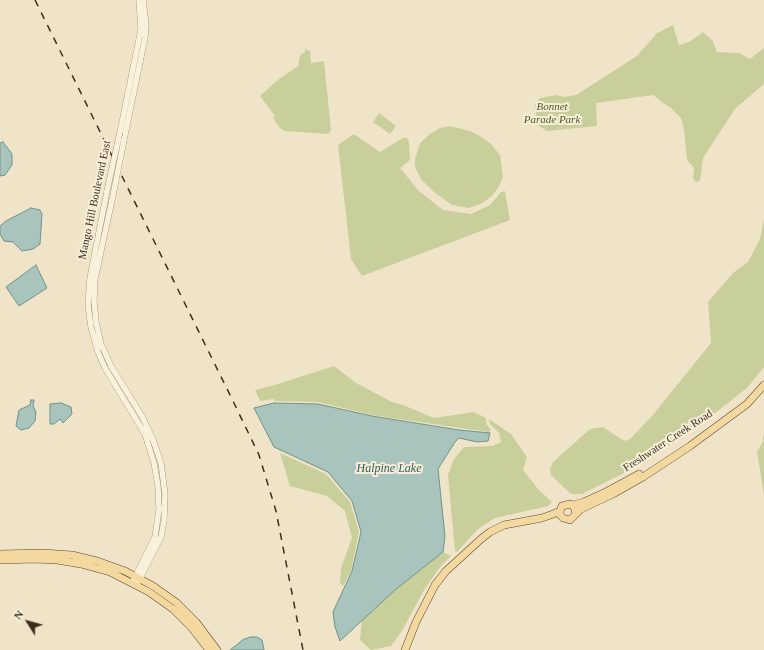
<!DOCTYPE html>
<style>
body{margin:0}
#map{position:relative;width:764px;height:650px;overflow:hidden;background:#f0e4c8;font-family:Georgia,serif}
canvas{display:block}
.north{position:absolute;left:8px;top:602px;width:40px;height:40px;-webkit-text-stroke:3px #f7eed8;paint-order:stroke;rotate:307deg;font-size:11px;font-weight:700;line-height:16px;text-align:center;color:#3d2e20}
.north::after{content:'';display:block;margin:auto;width:14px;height:18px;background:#3d2e20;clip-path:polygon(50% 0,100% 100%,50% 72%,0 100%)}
</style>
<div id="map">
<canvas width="764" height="650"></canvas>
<div class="north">N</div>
</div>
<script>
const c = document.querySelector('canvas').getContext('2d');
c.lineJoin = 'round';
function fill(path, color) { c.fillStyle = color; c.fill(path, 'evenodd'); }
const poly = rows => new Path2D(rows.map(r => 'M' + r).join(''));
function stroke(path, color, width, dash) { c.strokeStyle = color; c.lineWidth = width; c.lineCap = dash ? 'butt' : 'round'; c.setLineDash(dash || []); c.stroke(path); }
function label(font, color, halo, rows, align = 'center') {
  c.font = font + ' Georgia,serif'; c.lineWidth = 4; c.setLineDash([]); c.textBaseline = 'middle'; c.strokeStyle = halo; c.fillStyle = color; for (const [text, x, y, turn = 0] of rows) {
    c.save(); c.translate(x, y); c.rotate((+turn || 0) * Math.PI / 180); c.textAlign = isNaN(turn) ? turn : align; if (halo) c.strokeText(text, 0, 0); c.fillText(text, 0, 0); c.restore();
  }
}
fill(poly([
 [673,25,679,45,689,42,703,32,713,41,717,52,739,53,750,59,764,48,764,84,735,109,703,158,700,181,696,182,693,178,694,168,687,160,684,130,681,118,671,108,663,103,653,95,596,103,597,126,547,131,539,126,537,122,535,105,540,98,556,95,564,97,576,95,637,56,657,33],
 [305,49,310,51,311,63,324,61,331,130,328,134,285,131,280,128,277,124,273,118,275,116,260,96,279,79,298,66,300,55,305,52],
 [379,113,396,126,390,134,373,122],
 [450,126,470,131,480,136,490,143,500,155,503,177,498,188,492,196,481,204,469,208,452,205,434,192,421,179,415,167,415,159,420,143,430,134,440,128],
 [354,134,380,152,403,138,407,138,409,142,410,160,400,168,419,191,443,210,471,214,490,205,501,192,505,191,510,220,362,276,351,259,338,145],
 [764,219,764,367,748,387,705,421,636,467,582,494,571,494,551,475,550,469,553,462,590,429,603,427,624,441,630,439,652,416,711,343,708,302,733,273,748,262,760,239],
 [334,366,356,383,392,402,403,405,434,418,474,412,486,418,486,424,491,430,489,432,460,428,372,415,318,402,274,401,274,399,260,401,255,390,278,384],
 [489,419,511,434,527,457,523,470,539,490,552,502,548,506,495,518,478,529,457,552,455,551,448,475,454,459,464,447,493,446,501,442,499,433,490,424],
 [763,436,764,436,764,495,757,451,763,442],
 [280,453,326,474,350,502,359,532,351,571,343,586,340,583,341,568,352,538,345,511,327,496,290,486],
 [443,552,451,556,441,566,424,590,402,631,391,646,371,650,360,640,362,619,395,590]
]), '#c9cf9b');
const water = poly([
 [3,142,12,154,12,165,5,175,0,176,0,143,3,142],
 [31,208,40,210,42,214,40,244,33,249,22,251,13,242,4,241,0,234,0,226,6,221,31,208],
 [36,265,47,288,19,306,6,287,36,265],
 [31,400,34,400,33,406,36,412,35,421,29,428,21,430,16,426,19,410,30,405,31,400],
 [61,403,71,407,72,414,63,423,60,419,54,424,50,424,50,404,61,403],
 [274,403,318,404,372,416,459,430,490,433,488,441,477,442,459,438,455,442,438,469,445,536,443,552,395,590,340,641,335,627,333,612,352,571,361,532,352,501,328,472,274,447,254,408,274,403],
 [251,637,257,637,262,640,264,650,230,650,244,639,251,637]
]);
fill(water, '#a9c4bc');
stroke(water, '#6f938a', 1);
const minor = poly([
 [120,132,141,29,139,0],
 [124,140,145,38,146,25,143,0],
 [107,191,90,278,88,305,91,327,98,352,105,368,145,434,154,463,158,486,159,509,155,537,132,583],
 [112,200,95,279,94,301,96,322,101,344,111,366,143,418,153,440,161,463,165,494,164,521,161,537,138,582]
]);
const major = poly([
 [573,505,584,502,604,493,639,474],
 [576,513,574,507,570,504,562,506,560,511,560,515,563,518,570,520,581,509,613,494,643,477,690,446,747,404,764,385],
 [0,554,43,553,72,555,97,561,125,571,153,586,177,603,196,622,217,650],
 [0,560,35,559,57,560,81,564,110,572,149,592,173,609,192,628,209,650],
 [405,650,416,622,435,585,446,571,481,539,490,532,504,525,542,518,553,514,560,511]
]);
stroke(minor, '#8d765c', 6);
stroke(major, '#5b4430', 8);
stroke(minor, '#faf1dc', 5.5);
stroke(major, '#f3d9a0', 7);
stroke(poly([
 [35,0,233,401,259,455,276,511,303,650]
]), '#3d2e20', 1.5, [7, 7]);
const minorBridge = poly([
 [107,191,120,132],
 [112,200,124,140]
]);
stroke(minorBridge, '#8d765c', 6, []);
stroke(minorBridge, '#faf1dc', 5.5);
label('italic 11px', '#4d5a26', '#f7eed8', [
 ["Bonnet",552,107],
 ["Parade Park",552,120]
]);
label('11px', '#3d2e20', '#f7eed8', [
 ["Mango Hill Boulevard East",95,200,-78],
 ["Freshwater Creek Road",668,441,-33]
]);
label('italic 12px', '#2f5d5a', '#f7eed8', [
 ["Halpine Lake",389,469]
]);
</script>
